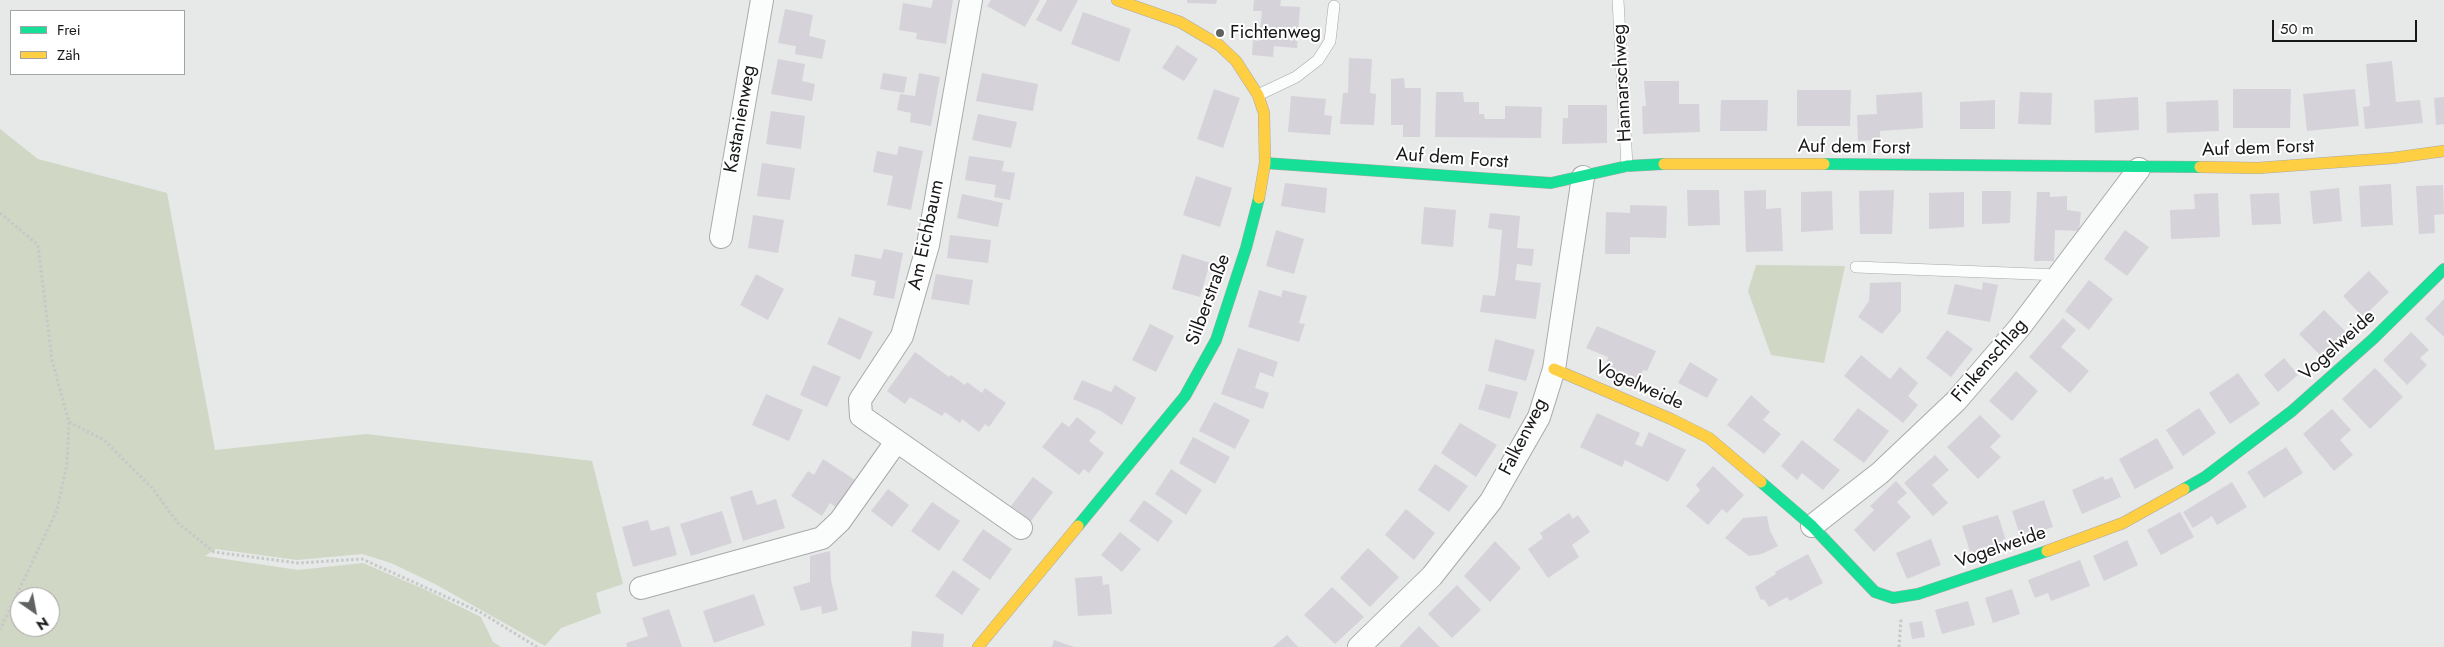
<!DOCTYPE html>
<meta charset="utf-8">
<style>
body{margin:0}
#map{position:relative;width:2444px;height:647px;overflow:hidden;background:#e7e8e8;font-family:Jost,sans-serif}
canvas{display:block}
.legend{position:absolute;left:10px;top:10px;width:175px;height:65px;box-sizing:border-box;background:#fff;border:1px solid #a3a3a3;margin:0;padding:6px 9px;list-style:none;font-size:15px;color:#181819}
.legend li{display:flex;align-items:center;gap:10px;height:25px}
.legend b{width:25px;border:1px solid #a3a3a3}
.north{position:absolute;left:10px;top:587px;width:50px;height:50px;box-sizing:border-box;background:#fff;border:1px solid #a3a3a3;border-radius:50%;rotate:147deg;font-size:14px;font-weight:700;line-height:20px;text-align:center;color:#181819}
.north::after{content:'';display:block;margin:auto;width:18px;height:22px;background:#606161;clip-path:polygon(50% 0,100% 100%,50% 72%,0 100%)}
.scale{position:absolute;left:2272px;top:20px;width:145px;height:22px;box-sizing:border-box;border:2px solid #181819;border-top:0;padding-left:6px;font-size:15px;line-height:18px;white-space:nowrap;color:#181819;-webkit-text-stroke:4px #fff;paint-order:stroke}
</style>
<div id="map">
<canvas width="2444" height="647"></canvas>
<ul class="legend">
<li><b style="height:6px;background:#16e098"></b>Frei</li>
<li><b style="height:6px;background:#ffcf43"></b>Zäh</li>
</ul>
<div class="north">N</div>
<div class="scale">50 m</div>
</div>
<script>
const c = document.querySelector('canvas').getContext('2d');
c.lineJoin = 'round';
function fill(path, color) { c.fillStyle = color; c.fill(path, 'evenodd'); }
const poly = rows => new Path2D(rows.map(r => 'M' + r).join(''));
function stroke(path, color, width, dash) { c.strokeStyle = color; c.lineWidth = width; c.lineCap = dash ? 'butt' : 'round'; c.setLineDash(dash || []); c.stroke(path); }
function label(font, color, halo, rows, align = 'center') {
  c.font = font + ' Jost,sans-serif'; c.lineWidth = 4; c.setLineDash([]); c.textBaseline = 'middle'; c.strokeStyle = halo; c.fillStyle = color; for (const [text, x, y, turn = 0] of rows) {
    c.save(); c.translate(x, y); c.rotate((+turn || 0) * Math.PI / 180); c.textAlign = isNaN(turn) ? turn : align; if (halo) c.strokeText(text, 0, 0); c.fillText(text, 0, 0); c.restore();
  }
}
fill(poly([
 [0,129,38,159,167,193,215,450,366,434,592,461,623,584,596,593,601,613,561,628,545,646,435,584,391,563,362,554,297,560,216,549,205,556,298,570,363,563,426,590,481,617,493,642,501,647,0,647],
 [20,597,50,597,50,627,20,627],
 [1756,265,1845,266,1824,363,1771,355,1748,291]
]), '#d0d7c4');
fill(poly([
 [933,0,953,0,946,44,916,39,917,33,899,30,903,3,931,8],
 [991,0,1040,0,1025,27,987,6],
 [1047,0,1078,0,1061,32,1036,20],
 [1187,0,1217,0,1216,4,1187,3],
 [1254,0,1281,0,1280,6,1300,7,1297,48,1274,46,1273,57,1252,55,1253,40,1259,41,1262,11,1253,11],
 [785,9,813,15,809,36,826,40,822,59,795,54,796,46,778,43],
 [1083,12,1131,29,1119,62,1071,44],
 [1177,45,1198,59,1184,81,1162,68],
 [1349,58,1372,59,1370,93,1376,94,1374,125,1340,124,1343,93,1348,93],
 [778,59,805,64,802,81,815,84,812,101,771,94],
 [2392,61,2396,102,2420,100,2423,123,2365,129,2363,107,2370,106,2366,64],
 [883,73,907,77,904,93,880,89],
 [919,73,940,77,931,126,910,122,911,113,897,110,900,94,915,96],
 [982,73,1038,84,1033,111,976,101],
 [1404,78,1405,88,1421,88,1420,137,1403,137,1403,125,1391,125,1391,79],
 [1644,81,1679,81,1679,104,1699,104,1700,132,1643,134,1642,106,1646,106],
 [1214,89,1240,98,1223,148,1197,139],
 [2233,89,2291,89,2290,128,2233,128],
 [2355,89,2359,126,2307,131,2303,94],
 [1797,90,1851,90,1850,126,1797,126],
 [1436,92,1463,92,1464,102,1479,102,1479,114,1484,114,1485,119,1505,119,1505,106,1542,107,1541,138,1435,137],
 [1922,92,1923,128,1880,131,1880,140,1858,141,1857,115,1877,114,1876,95],
 [2020,92,2052,93,2051,125,2018,124],
 [1291,96,1326,99,1324,115,1332,116,1330,135,1288,132],
 [2138,97,2139,130,2095,133,2094,100],
 [2444,97,2444,124,2436,125,2434,98],
 [1721,100,1768,100,1767,131,1720,131],
 [1995,100,1995,129,1960,129,1960,102],
 [2218,100,2219,131,2167,133,2166,102],
 [1568,105,1607,105,1607,143,1562,144,1563,118,1568,118],
 [771,111,805,116,801,149,766,144],
 [978,114,1017,122,1011,148,972,140],
 [899,146,923,151,911,210,887,205,893,176,873,172,877,151,897,155],
 [969,156,1004,161,1002,171,1015,173,1010,200,994,197,996,185,965,180],
 [762,163,795,168,790,200,757,196],
 [1196,176,1232,188,1220,227,1183,215],
 [1285,183,1327,188,1325,213,1281,206],
 [2391,184,2393,225,2361,227,2359,186],
 [2443,185,2444,214,2434,215,2435,233,2419,234,2416,186],
 [2339,188,2342,221,2313,224,2310,191],
 [1687,190,1719,190,1720,225,1688,226],
 [1766,190,1766,209,1781,208,1783,251,1746,252,1744,191],
 [1894,190,1892,234,1860,234,1859,191],
 [1832,191,1833,230,1801,232,1801,192],
 [1982,191,2011,191,2010,223,1982,224],
 [1964,192,1964,227,1929,229,1929,193],
 [2037,192,2050,192,2050,197,2067,196,2067,210,2081,212,2079,231,2055,230,2054,261,2034,261],
 [2218,193,2220,237,2171,239,2170,210,2195,209,2194,194],
 [2279,193,2281,224,2252,225,2250,194],
 [962,194,1003,203,998,227,957,218],
 [1630,205,1667,206,1666,238,1630,237,1630,254,1605,254,1606,212,1630,213],
 [1424,207,1456,210,1453,247,1421,244],
 [1490,213,1520,216,1517,248,1534,249,1532,266,1517,264,1515,280,1541,283,1536,319,1480,312,1483,295,1495,296,1498,278,1502,230,1488,228],
 [753,215,784,220,778,253,748,248],
 [1276,230,1304,239,1294,274,1266,266],
 [2125,230,2149,247,2127,276,2104,259],
 [950,235,991,240,988,263,947,258],
 [884,249,903,253,894,299,873,295,876,281,851,276,855,254,881,259],
 [1182,254,1210,263,1200,297,1172,289],
 [2369,271,2389,292,2363,317,2343,296],
 [756,274,784,289,768,320,740,305],
 [936,274,973,280,969,305,931,299],
 [2089,280,2113,299,2089,330,2065,311],
 [1901,282,1901,311,1882,334,1858,317,1869,301,1870,283],
 [1983,282,1998,285,1990,322,1947,314,1955,284,1982,290],
 [1259,290,1281,297,1283,290,1307,296,1299,323,1305,324,1299,342,1248,327],
 [2444,299,2444,337,2425,319],
 [2324,310,2347,333,2322,357,2299,334],
 [839,317,873,332,860,360,827,344],
 [2063,318,2076,330,2061,347,2089,371,2070,393,2029,357],
 [1150,324,1174,336,1156,372,1132,360],
 [1597,326,1656,351,1647,371,1643,370,1638,381,1605,367,1608,357,1586,348],
 [1947,330,1973,349,1951,377,1926,358],
 [2411,332,2429,350,2420,358,2427,365,2407,385,2383,360],
 [1495,339,1535,350,1526,381,1488,371],
 [1238,348,1278,362,1273,377,1260,372,1255,388,1269,393,1263,409,1221,394],
 [915,352,949,377,951,375,965,385,967,382,982,393,985,388,1006,403,989,427,985,424,979,432,962,419,960,423,945,412,942,416,910,397,905,404,887,391],
 [1861,355,1890,379,1900,367,1918,383,1908,396,1918,405,1903,423,1844,376],
 [2284,358,2298,375,2278,392,2264,375],
 [1690,362,1718,379,1707,398,1678,383],
 [813,365,841,377,827,407,800,395],
 [2375,368,2403,397,2370,429,2342,399],
 [2016,371,2038,391,2012,421,1989,401],
 [2238,373,2260,404,2230,424,2209,393],
 [1082,380,1111,392,1115,385,1136,398,1122,425,1101,411,1073,399],
 [1486,384,1518,392,1510,419,1478,409],
 [766,394,803,410,789,441,752,425],
 [1751,395,1770,412,1763,420,1781,434,1764,454,1727,425],
 [1214,402,1250,420,1235,449,1199,431],
 [1858,408,1889,431,1864,463,1833,440],
 [2199,408,2216,433,2183,456,2166,430],
 [2332,409,2351,430,2340,440,2353,455,2334,471,2303,434],
 [1597,413,1640,433,1635,444,1642,447,1649,432,1686,450,1668,482,1625,460,1622,467,1580,447],
 [1980,415,2001,436,1990,447,2001,457,1978,479,1947,447],
 [1077,417,1096,432,1089,441,1104,453,1089,473,1084,469,1079,475,1042,447,1062,422,1069,427],
 [1460,423,1497,445,1476,477,1441,453],
 [1193,437,1230,457,1215,484,1179,463],
 [2157,438,2174,468,2135,489,2119,459],
 [1802,440,1840,470,1823,490,1802,473,1797,480,1781,466],
 [2286,447,2303,473,2264,498,2247,472],
 [1935,455,1949,470,1932,485,1948,503,1933,516,1904,483],
 [823,459,855,480,837,508,830,503,822,516,791,496,808,471,814,475],
 [1435,464,1468,486,1449,512,1418,490],
 [1713,466,1744,495,1727,513,1722,509,1708,525,1686,506,1700,490,1696,485],
 [1171,469,1202,490,1186,515,1155,494],
 [2103,476,2105,480,2112,477,2121,497,2082,514,2072,490],
 [1033,477,1053,492,1031,521,1011,506],
 [1896,481,1907,493,1897,502,1911,517,1874,552,1854,530,1874,510,1870,506],
 [2232,482,2247,507,2217,525,2212,516,2193,528,2183,512],
 [888,489,909,505,892,527,871,511],
 [752,490,757,505,776,499,785,528,743,541,730,497],
 [1144,500,1173,521,1158,542,1129,521],
 [2044,500,2053,527,2021,538,2012,511],
 [932,502,960,521,939,551,911,531],
 [1406,509,1435,533,1414,560,1385,535],
 [722,511,732,543,691,556,680,524],
 [2180,512,2194,537,2161,555,2147,530],
 [1569,513,1573,519,1578,515,1590,532,1572,545,1579,557,1548,578,1528,549,1543,538,1540,533],
 [1998,515,2007,544,1971,555,1962,526],
 [1767,516,1770,531,1778,546,1762,554,1749,556,1725,538,1743,518],
 [648,520,651,531,669,526,677,555,633,567,622,527],
 [983,529,1012,549,990,580,962,560],
 [1120,532,1141,549,1122,572,1101,555],
 [1931,539,1941,565,1907,579,1896,553],
 [2127,540,2138,565,2104,581,2093,556],
 [1495,541,1521,568,1490,602,1464,576],
 [1368,548,1399,577,1370,607,1340,578],
 [830,551,831,580,838,610,822,614,821,606,801,611,793,587,810,582,810,556],
 [1808,554,1823,583,1790,601,1787,597,1769,607,1764,599,1761,600,1755,587,1776,574,1775,572],
 [2080,560,2090,586,2051,601,2048,593,2035,598,2028,580],
 [953,570,980,589,962,615,935,596],
 [1102,576,1103,585,1109,584,1112,614,1078,616,1075,578],
 [1457,585,1481,610,1452,638,1428,614],
 [1332,587,1364,617,1335,644,1304,615],
 [2012,589,2020,614,1993,623,1985,598],
 [754,594,765,625,714,643,703,611],
 [1968,601,1975,625,1942,634,1935,610],
 [669,609,682,647,627,647,626,643,648,636,642,618],
 [1922,621,1925,637,1912,639,1909,623],
 [1419,626,1440,647,1399,647],
 [912,631,944,634,943,647,911,647],
 [1287,635,1298,647,1273,647],
 [1054,640,1074,647,1052,647]
]), '#d6d2d9');
const lane = poly([
 [1618,0,1627,166],
 [1258,95,1296,77,1318,60,1330,41,1334,6],
 [1856,267,2060,275]
]);
const street = poly([
 [971,0,928,245,902,336,860,400,861,416,1021,528],
 [721,237,762,0],
 [1812,526,1880,473,1956,401,2019,328,2139,169],
 [641,588,822,538,840,521,896,442],
 [1359,647,1432,576,1491,501,1539,417,1554,369,1583,177]
]);
const fast = poly([
 [1265,163,1551,183,1627,166,1664,164],
 [1824,164,2200,167],
 [1761,482,1812,526,1875,592,1893,598,1918,594,2047,551],
 [2184,489,2205,477,2292,411,2373,339,2444,269],
 [1078,526,1185,396,1216,340,1246,248,1259,198]
]);
const slow = poly([
 [1117,0,1180,22,1219,45,1236,61,1258,95,1264,113,1265,163,1259,198],
 [1664,164,1824,164],
 [2200,167,2258,168,2393,158,2444,151],
 [1554,369,1671,419,1709,438,1761,482],
 [2047,551,2123,523,2184,489],
 [978,647,1078,526]
]);
stroke(lane, '#a8a9a9', 12);
stroke(street, '#a8a9a9', 24);
stroke(fast, '#a8a9a9', 12);
stroke(slow, '#a8a9a9', 12);
stroke(poly([
 [0,213,38,245,52,360,69,422,67,464,57,510,0,630],
 [69,422,104,440,152,488,178,523,214,552,298,563,362,559,480,612,537,647],
 [1899,647,1901,619]
]), '#c7c8c8', 3, [2.5, 2.5]);
stroke(lane, '#fbfcfc', 11);
stroke(street, '#fbfcfc', 22);
stroke(fast, '#16e098', 11);
stroke(slow, '#ffcf43', 11);
for (const [x, y, r, color] of [
 [1220,33,5,"#606161"]
]) { const dot = new Path2D(); dot.arc(x, y, r, 0, 2 * Math.PI); c.fillStyle = color; c.fill(dot); stroke(dot, '#fff', 2); }
label('19px', '#181819', '#fff', [
 ["Fichtenweg",1230,33]
], 'left');
label('19px', '#181819', '#fff', [
 ["Hannarschweg",1623,83,-93],
 ["Kastanienweg",741,119,-80],
 ["Auf dem Forst",1854,148,1],
 ["Auf dem Forst",2258,149,-2],
 ["Auf dem Forst",1452,159,4],
 ["Am Eichbaum",927,235,-78],
 ["Silberstraße",1209,300,-70],
 ["Vogelweide",2338,346,-42],
 ["Finkenschlag",1990,361,-49],
 ["Vogelweide",1639,386,24],
 ["Falkenweg",1524,437,-63],
 ["Vogelweide",2001,548,-19]
]);
</script>
